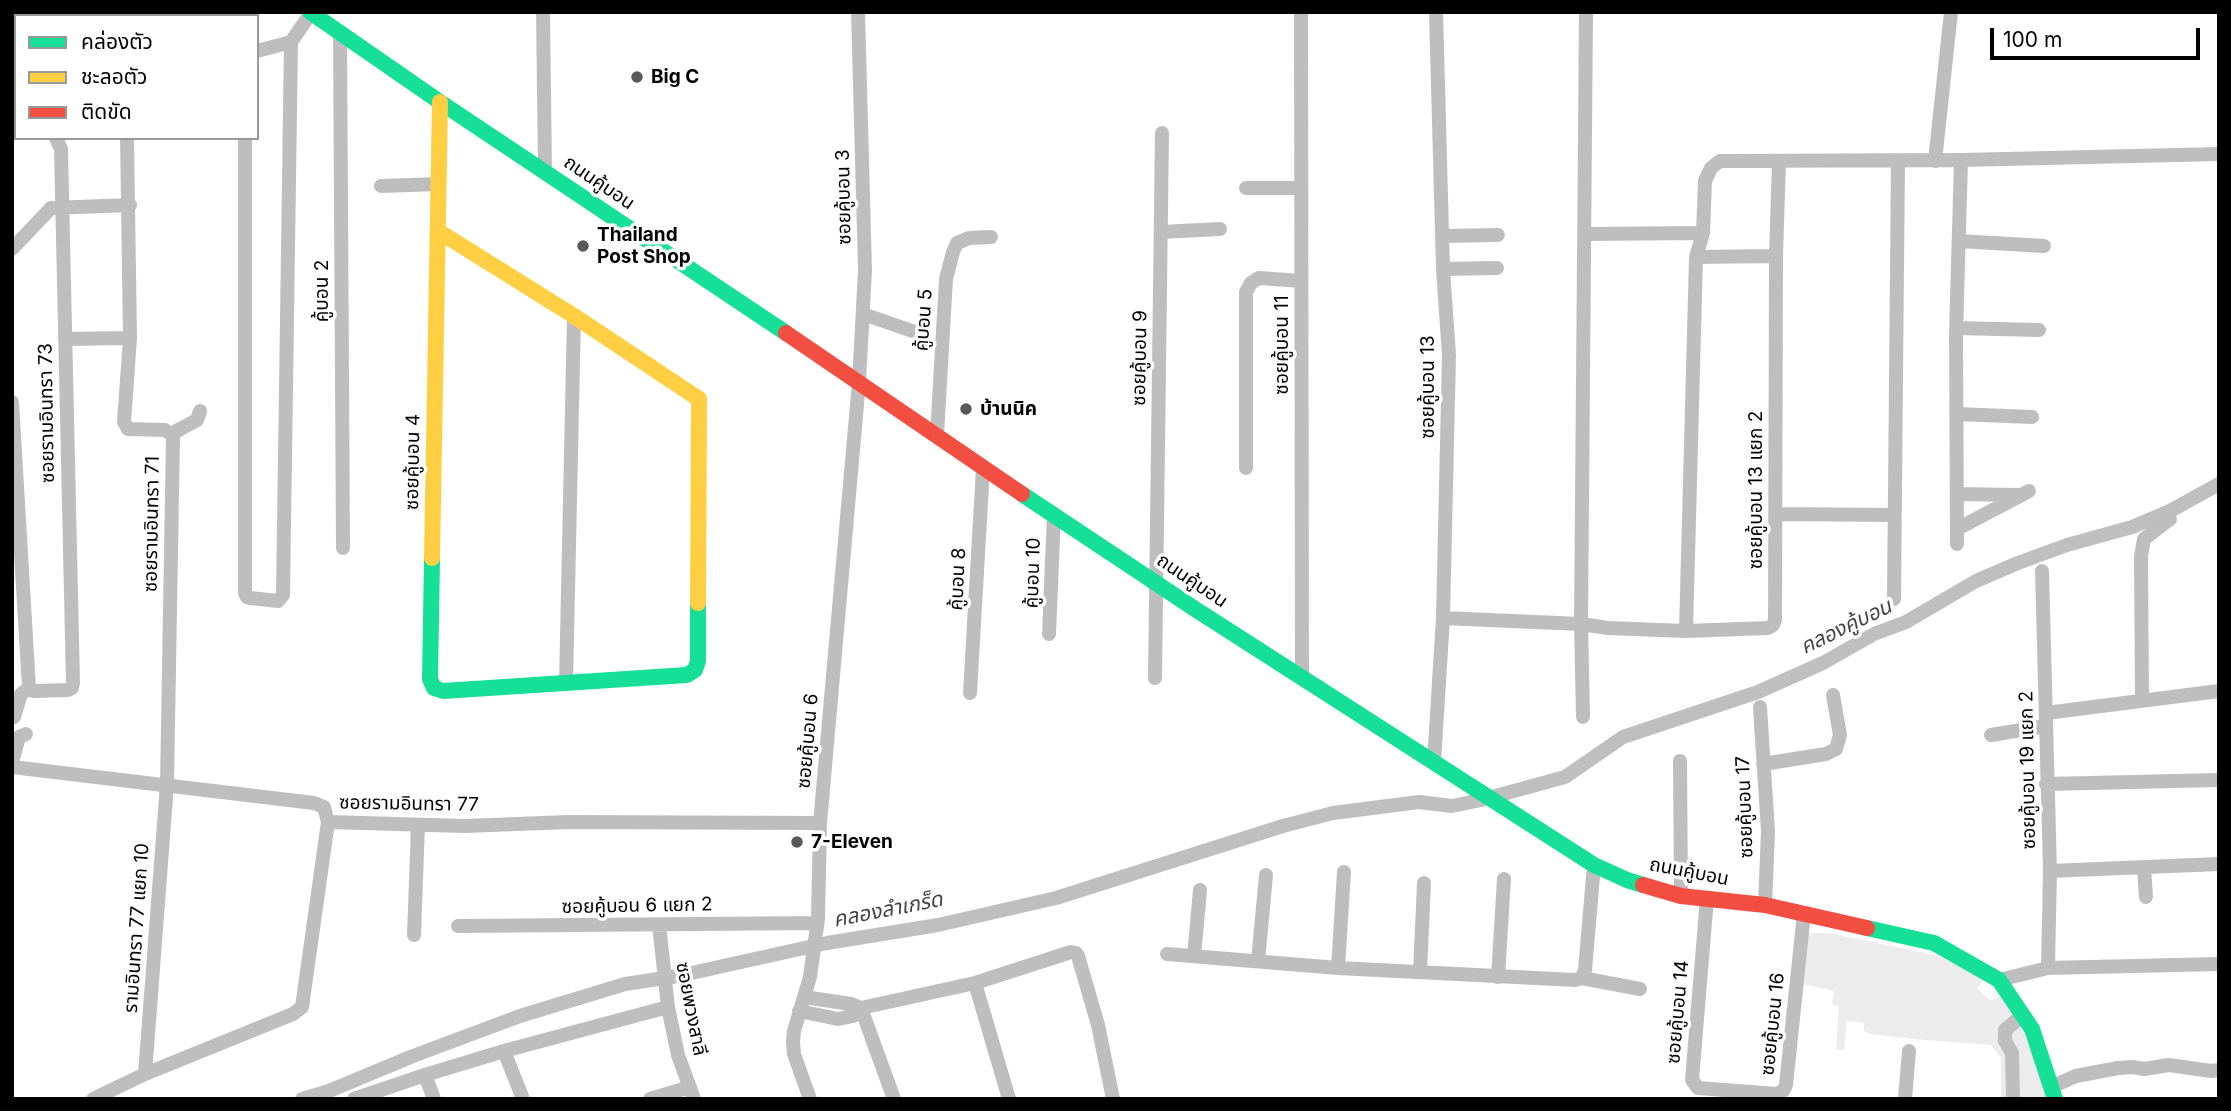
<!DOCTYPE html>
<meta charset="utf-8">
<style>
body{margin:0}
#map{position:relative;width:2231px;height:1111px;overflow:hidden;background:#fff;font-family:Inter,"Noto Sans Thai",sans-serif}
canvas{display:block}
.frame{position:absolute;inset:0;border:14px solid #000;pointer-events:none}
.legend{position:absolute;left:14px;top:14px;width:245px;height:126px;box-sizing:border-box;background:#fff;border:2px solid #999;margin:0;padding:9px 12px;list-style:none;font-size:21px;color:#000}
.legend li{display:flex;align-items:center;gap:14px;height:35px}
.legend b{width:35px;border:2px solid #999}
.scale{position:absolute;left:1990px;top:28px;width:210px;height:32px;box-sizing:border-box;border:4px solid #000;border-top:0;padding-left:9px;font-size:21px;line-height:24px;white-space:nowrap;color:#000;-webkit-text-stroke:5px #fff;paint-order:stroke}
</style>
<div id="map">
<canvas width="2231" height="1111"></canvas>
<div class="frame"></div>
<ul class="legend">
<li><b style="height:9px;background:#16e098"></b>คล่องตัว</li>
<li><b style="height:9px;background:#ffcf43"></b>ชะลอตัว</li>
<li><b style="height:9px;background:#f24e42"></b>ติดขัด</li>
</ul>
<div class="scale">100 m</div>
</div>
<script>
const c = document.querySelector('canvas').getContext('2d');
c.lineJoin = 'round';
function fill(path, color) { c.fillStyle = color; c.fill(path, 'evenodd'); }
const poly = rows => new Path2D(rows.map(r => 'M' + r).join(''));
function stroke(path, color, width, dash) { c.strokeStyle = color; c.lineWidth = width; c.lineCap = dash ? 'butt' : 'round'; c.setLineDash(dash || []); c.stroke(path); }
function label(font, color, halo, rows, align = 'center') {
  c.font = font + ' Inter,"Noto Sans Thai",sans-serif'; c.lineWidth = 7; c.setLineDash([]); c.textBaseline = 'middle'; c.strokeStyle = halo; c.fillStyle = color; for (const [text, x, y, turn = 0] of rows) {
    c.save(); c.translate(x, y); c.rotate((+turn || 0) * Math.PI / 180); c.textAlign = isNaN(turn) ? turn : align; if (halo) c.strokeText(text, 0, 0); c.fillText(text, 0, 0); c.restore();
  }
}
fill(poly([
 [1805,933,1829,933,1934,955,1987,978,1977,988,1990,1000,2003,996,2013,1008,2051,1099,2001,1099,2001,1058,1991,1045,1913,1039,1871,1034,1864,1031,1864,1023,1847,1021,1844,1050,1836,1049,1839,1006,1832,1005,1834,991,1802,984]
]), '#ececec');
stroke(poly([
 [302,1099,329,1091,413,1056,520,1016,625,984,678,976,827,943,938,925,1056,898,1283,826,1333,813,1419,802,1452,806,1481,800,1565,777,1623,737,1758,692,1823,663,1874,634,1906,622,1976,581,2018,563,2067,545,2132,527,2170,511,2219,484]
]), '#bfbfbf', 14);
stroke(poly([
 [543,12,545,172],
 [1301,12,1302,677],
 [340,33,343,548],
 [257,51,291,42],
 [127,138,130,338,124,422,128,429,165,430,173,436,167,784,145,1074],
 [245,138,245,593,247,597,250,598,278,601,283,595,291,42,311,13],
 [1935,161,1951,12],
 [381,186,439,184],
 [1246,188,1301,188],
 [1161,232,1220,229],
 [1585,234,1703,233],
 [1443,236,1498,235],
 [1959,241,2044,246],
 [12,249,51,208,130,205],
 [1696,257,1776,256],
 [1443,269,1497,268],
 [863,314,924,335],
 [1956,328,2039,330],
 [65,339,130,338],
 [12,402,29,688],
 [1957,414,2032,417],
 [171,434,197,420,200,411],
 [937,435,946,279,953,252,957,243,969,238,991,237],
 [1246,468,1246,292,1251,283,1259,278,1301,281],
 [1957,494,2019,495],
 [1775,514,1893,515],
 [1957,529,2029,491],
 [1957,544,1956,334,1961,160],
 [2042,571,2050,871,2048,968],
 [1894,599,1898,161],
 [1443,618,1581,624,1608,628,1686,631,1768,628,1773,625,1775,620,1776,256,1779,162],
 [1686,631,1696,257,1703,233,1705,181,1711,168,1720,161,1961,160,2219,154],
 [1049,634,1054,514],
 [1155,678,1162,133],
 [566,683,574,316],
 [29,688,33,691,68,690,72,688,73,683,61,149,56,138],
 [970,693,983,468],
 [2142,701,2141,556,2144,539,2170,519],
 [1760,707,1768,831,1765,905],
 [2046,713,2219,691],
 [14,717,21,694,29,688],
 [1583,717,1581,624,1586,12],
 [1991,735,2046,726],
 [1680,761,1681,896],
 [12,762,19,737,26,734],
 [1434,762,1443,618,1449,355,1443,269,1436,12],
 [1763,764,1826,754,1836,749,1840,735,1833,695],
 [12,767,314,803,324,807,328,822,465,826,569,822,820,823],
 [2046,784,2219,780],
 [2144,867,2146,897],
 [2050,871,2219,864],
 [1707,898,1692,1080,1698,1088,1777,1094,1783,1091,1786,1085,1804,913],
 [659,925,668,1007,678,1055,694,1099],
 [458,926,817,923],
 [414,935,418,825],
 [1167,954,1338,968,1575,980,1582,978,1585,970,1594,865],
 [1194,956,1200,890],
 [1258,961,1266,875],
 [1338,968,1344,872],
 [1420,972,1424,883],
 [1498,977,1504,879],
 [1582,978,1640,989],
 [1999,980,2048,968,2219,964],
 [975,983,1009,1099],
 [804,997,851,1004,861,1008,894,1099],
 [799,1011,838,1019,853,1016,861,1008,975,983,1071,952,1076,953,1078,956,1098,1025,1113,1099],
 [504,1051,523,1099],
 [2051,1087,2076,1076,2118,1068,2133,1067,2144,1069,2169,1065,2211,1071,2219,1070],
 [93,1099,145,1074,293,1014,302,1007,328,822],
 [354,1099,425,1075],
 [434,1099,425,1075,504,1051,668,1007],
 [650,1099,690,1087],
 [810,1099,794,1054,793,1042,794,1031,810,977,818,919,820,823,859,382,865,270,858,12],
 [1905,1099,1909,1051],
 [2013,1099,2012,1053,2005,1041,2005,1030,2022,1016]
]), '#bebebe', 14);
stroke(poly([
 [310,12,440,102,786,333],
 [29,16,33,12],
 [12,76,16,79],
 [12,93,16,90],
 [1022,494,1195,609,1594,865,1627,880,1643,885],
 [432,558,430,679,434,688,443,691,687,675,695,670,698,661,698,603],
 [1867,928,1934,943,1999,980,2032,1029,2055,1099]
]), '#16e098', 16);
stroke(poly([
 [97,16,100,12],
 [12,55,16,52],
 [12,116,16,113],
 [438,231,574,316,699,399,698,603],
 [432,558,440,102]
]), '#ffcf43', 16);
stroke(poly([
 [55,16,59,12],
 [119,16,122,12],
 [12,33,16,29],
 [786,333,1022,494],
 [1643,885,1681,896,1765,905,1867,928]
]), '#f24e42', 16);
stroke(poly([
 [80,16,84,12],
 [12,79,16,76]
]), '#bebebe', 4.5, [10, 3.5, 2, 3.5]);
for (const [x, y, r, color] of [
 [637,77,7,"#595959"],
 [583,246,7,"#595959"],
 [966,409,7,"#595959"],
 [797,842,7,"#595959"]
]) { const dot = new Path2D(); dot.arc(x, y, r, 0, 2 * Math.PI); c.fillStyle = color; c.fill(dot); stroke(dot, '#fff', 2.5); }
label('bold 19px', '#000', '#fff', [
 ["Big C",651,77],
 ["Thailand",597,235],
 ["Post Shop",597,257],
 ["บ้านนิค",980,409],
 ["7-Eleven",811,842]
], 'left');
label('19px', '#000', '#fff', [
 ["ถนนคู้บอน",599,183,34],
 ["ซอยคู้บอน 3",844,197,-91],
 ["คู้บอน 2",322,291,-90],
 ["คู้บอน 5",924,320,-86],
 ["ซอยคู้บอน 11",1282,345,-90],
 ["ซอยคู้บอน 9",1140,358,-89],
 ["ซอยคู้บอน 13",1428,387,-90],
 ["ซอยรามอินทรา 73",47,413,-91],
 ["ซอยคู้บอน 4",413,462,-89],
 ["ซอยคู้บอน 13 แยก 2",1756,490,-90],
 ["ซอยรามอินทรา 71",152,524,-89],
 ["คู้บอน 10",1033,573,-88],
 ["คู้บอน 8",958,579,-87],
 ["ถนนคู้บอน",1192,581,34],
 ["ซอยคู้บอน 6",808,741,-85],
 ["ซอยคู้บอน 19 แยก 2",2028,770,-91],
 ["ซอยรามอินทรา 77",409,804,1],
 ["ซอยคู้บอน 17",1745,807,-92],
 ["ถนนคู้บอน",1689,872,11],
 ["ซอยคู้บอน 6 แยก 2",637,906,-1],
 ["รามอินทรา 77 แยก 10",137,928,-86],
 ["ซอยพวงสาลี",691,1009,79],
 ["ซอยคู้บอน 14",1678,1012,-85],
 ["ซอยคู้บอน 16",1773,1024,-84]
]);
label('italic 21px', '#444', '#fff', [
 ["คลองคู้บอน",1846,627,-26],
 ["คลองลำเกร็ด",888,910,-11]
]);
</script>
